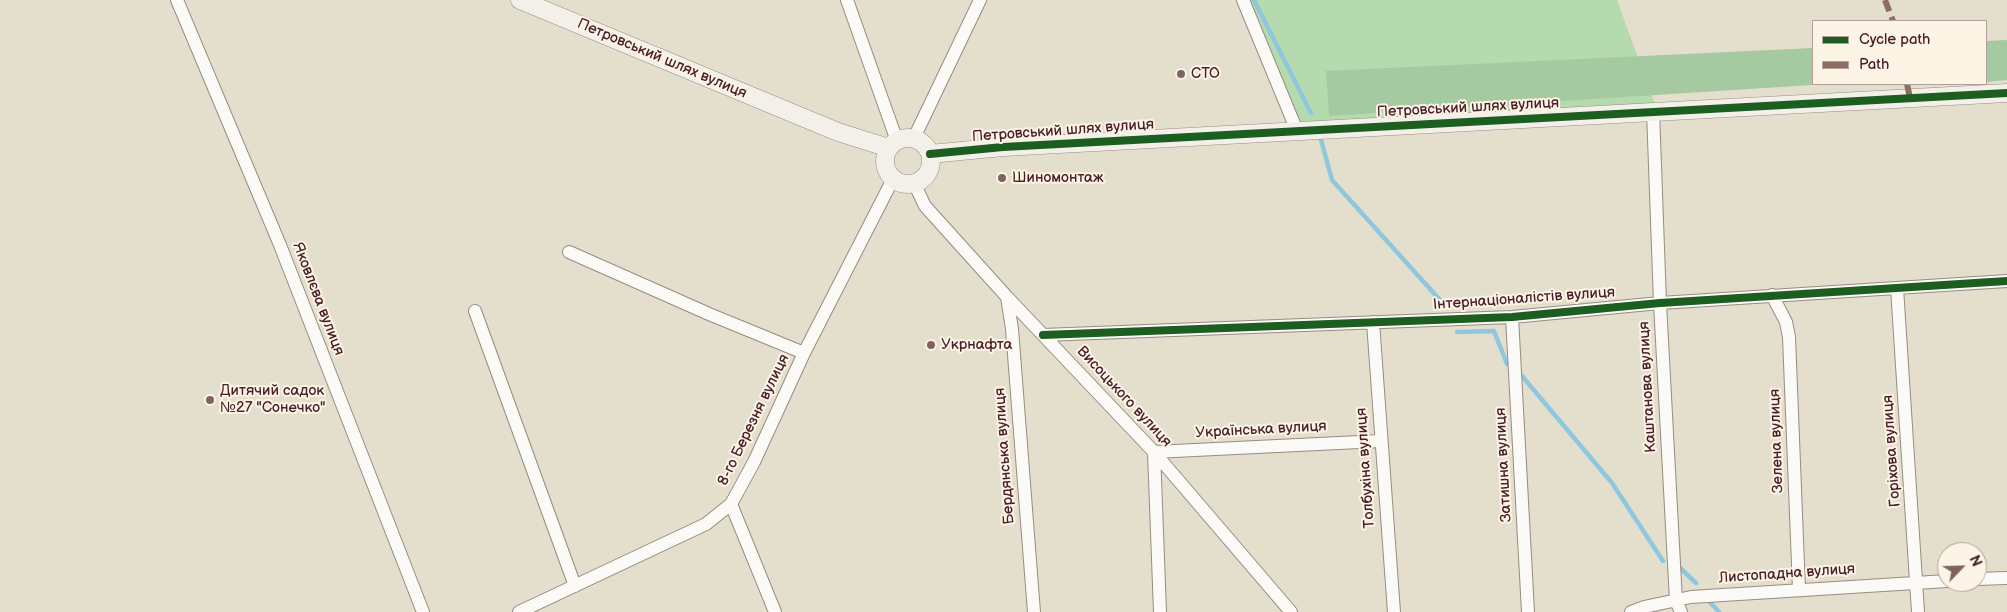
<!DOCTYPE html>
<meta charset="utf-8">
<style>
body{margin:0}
#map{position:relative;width:2007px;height:612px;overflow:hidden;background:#e4decc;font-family:"Balsamiq Sans",sans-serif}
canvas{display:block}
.legend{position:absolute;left:1812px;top:20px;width:175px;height:65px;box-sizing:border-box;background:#fcf5e5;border:1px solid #b59f9b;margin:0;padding:6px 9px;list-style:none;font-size:15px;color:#4a1f2b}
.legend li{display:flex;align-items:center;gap:10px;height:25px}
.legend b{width:25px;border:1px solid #b59f9b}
.north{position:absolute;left:1937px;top:542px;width:50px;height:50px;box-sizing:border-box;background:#fcf5e5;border:1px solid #b59f9b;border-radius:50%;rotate:66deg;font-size:14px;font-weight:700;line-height:20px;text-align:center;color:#4a1f2b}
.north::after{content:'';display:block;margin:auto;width:18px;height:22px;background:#806263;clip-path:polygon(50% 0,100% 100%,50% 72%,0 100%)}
</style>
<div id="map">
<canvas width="2007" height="612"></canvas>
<ul class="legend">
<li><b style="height:6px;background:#1b5e20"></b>Cycle path</li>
<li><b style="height:6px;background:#8d6e63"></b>Path</li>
</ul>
<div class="north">N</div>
</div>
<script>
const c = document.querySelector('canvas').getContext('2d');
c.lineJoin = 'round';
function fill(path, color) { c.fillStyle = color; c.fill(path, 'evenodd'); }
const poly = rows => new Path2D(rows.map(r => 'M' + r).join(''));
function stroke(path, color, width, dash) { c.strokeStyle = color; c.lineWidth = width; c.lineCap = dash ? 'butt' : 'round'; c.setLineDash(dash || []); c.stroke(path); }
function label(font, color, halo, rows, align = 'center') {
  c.font = font + ' "Balsamiq Sans",sans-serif'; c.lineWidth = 4; c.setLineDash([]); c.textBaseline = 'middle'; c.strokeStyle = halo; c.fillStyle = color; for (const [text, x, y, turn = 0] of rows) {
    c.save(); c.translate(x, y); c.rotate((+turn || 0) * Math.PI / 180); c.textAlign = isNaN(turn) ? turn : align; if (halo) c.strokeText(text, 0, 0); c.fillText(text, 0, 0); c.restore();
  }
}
fill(poly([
 [1248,0,1617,0,1655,104,1299,124]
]), '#b4daad');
fill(poly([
 [2007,40,2007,80,1986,82,1986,41],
 [1813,48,1813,84,1827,84,1329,116,1326,71]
]), '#a5c9a1');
stroke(poly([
 [1254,0,1311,113],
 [1320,136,1332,180,1440,300],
 [1457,332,1494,331,1507,364],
 [1522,376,1612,483,1663,561],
 [1678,566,1696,583],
 [1706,598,1719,612]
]), '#8ec7de', 4.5);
const street = poly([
 [177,0,280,245,423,612],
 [847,0,897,141],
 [1243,0,1297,131],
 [1653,111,1660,303,1676,601,1681,612],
 [914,138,980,0],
 [914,183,925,206,1007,297,1154,452,1291,612],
 [569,252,709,314,804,353],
 [1897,288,1918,612],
 [1772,295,1786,322,1789,337,1799,590],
 [1007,297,1012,329,1034,612],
 [475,311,575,586],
 [1512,317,1528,612],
 [1373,322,1394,612],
 [1043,335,1512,317,1660,303,2007,281],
 [731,504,775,612],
 [1977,579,2007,578],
 [519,612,706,524,731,504,754,462,804,353,893,179],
 [1160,612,1154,452,1380,441],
 [1631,612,1644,607,1691,597,1947,581]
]);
const secondary = poly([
 [520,0,838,132,889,148],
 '885 161a23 23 0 1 1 46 0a23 23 0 1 1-46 0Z',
 [930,154,1003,147,2007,93]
]);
stroke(street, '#968c85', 14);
stroke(secondary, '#968c85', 19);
stroke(street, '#fbfaf7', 12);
stroke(secondary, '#f3f0e9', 18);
stroke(poly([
 [1885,0,1893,21],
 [1907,84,1910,98]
]), '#8d6e63', 6, [12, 6]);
stroke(poly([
 [930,154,1003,147,2007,93],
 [1043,335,1512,317,1660,303,2007,281]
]), '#1b5e20', 8);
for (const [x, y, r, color] of [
 [1181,74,5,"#806263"],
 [1002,178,5,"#806263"],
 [931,345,5,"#806263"],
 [210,400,5,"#806263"]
]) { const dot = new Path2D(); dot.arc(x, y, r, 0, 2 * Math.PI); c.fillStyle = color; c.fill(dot); stroke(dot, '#fcf5e5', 2); }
label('15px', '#4a1f2b', '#fcf5e5', [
 ["Петровський шлях вулиця",662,59,23],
 ["Петровський шлях вулиця",1468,108,-3],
 ["Петровський шлях вулиця",1063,131,-4],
 ["Яковлєва вулиця",318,299,69],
 ["Інтернаціоналістів вулиця",1524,299,-4],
 ["Каштанова вулиця",1648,387,-93],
 ["Висоцького вулиця",1124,397,47],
 ["8-го Березня вулиця",754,420,-64],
 ["Українська вулиця",1261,430,-3],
 ["Зелена вулиця",1777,441,-92],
 ["Горіхова вулиця",1892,451,-94],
 ["Бердянська вулиця",1005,456,-94],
 ["Затишна вулиця",1504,465,-93],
 ["Толбухіна вулиця",1366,468,-94],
 ["Листопадна вулиця",1787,574,-4]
]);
label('15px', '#4a1f2b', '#fcf5e5', [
 ["СТО",1191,74],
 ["Шиномонтаж",1012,178],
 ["Укрнафта",941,345],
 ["Дитячий садок",220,391],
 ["№27 \"Сонечко\"",220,408]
], 'left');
</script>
